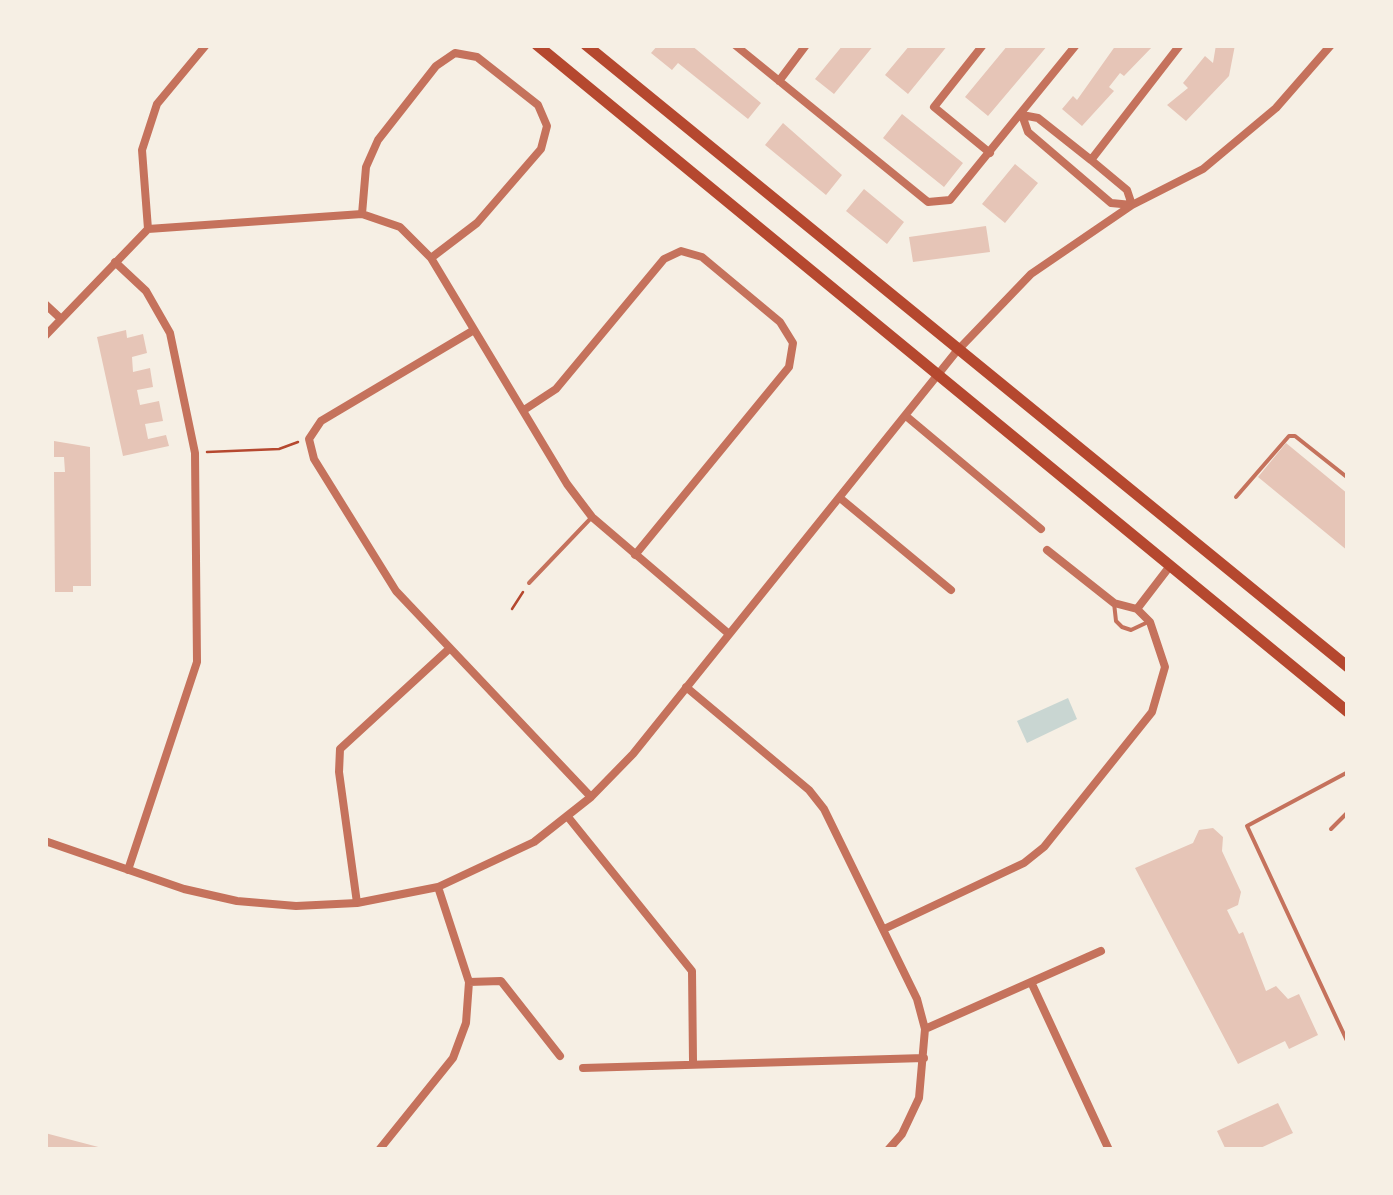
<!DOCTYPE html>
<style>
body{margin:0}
#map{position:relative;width:1393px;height:1195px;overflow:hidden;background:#f6efe4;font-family:Roboto,sans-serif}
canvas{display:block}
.frame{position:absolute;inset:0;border:48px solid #f6efe4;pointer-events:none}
</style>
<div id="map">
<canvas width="1393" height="1195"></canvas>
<div class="frame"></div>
</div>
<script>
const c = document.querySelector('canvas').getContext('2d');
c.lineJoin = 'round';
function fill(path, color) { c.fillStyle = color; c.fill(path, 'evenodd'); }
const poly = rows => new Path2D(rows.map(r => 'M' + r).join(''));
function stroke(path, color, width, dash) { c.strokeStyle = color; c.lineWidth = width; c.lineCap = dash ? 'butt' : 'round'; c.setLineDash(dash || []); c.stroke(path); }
fill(poly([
 [1068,698,1077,719,1027,743,1017,721]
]), '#c9d6d2');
fill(poly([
 [658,45,691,45,761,103,748,119,678,63,672,70,651,53],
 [843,45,874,45,834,94,815,79],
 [910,45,948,45,908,94,885,75],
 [1008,45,1048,45,988,116,965,97],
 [1116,45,1154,45,1124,76,1120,73,1109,87,1114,91,1082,126,1062,109,1073,96,1077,100],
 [1216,45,1235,45,1229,76,1186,121,1167,105,1188,88,1183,83,1205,56,1213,63],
 [902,114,963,163,944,187,883,138],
 [783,123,842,175,826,195,765,145],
 [1015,164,1038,183,1005,223,982,204],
 [864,189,904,222,887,244,846,211],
 [986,226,990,252,913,262,909,237],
 [126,330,127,338,143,334,147,353,132,357,133,372,150,368,153,387,137,390,140,405,159,401,163,421,145,424,148,439,166,435,169,446,123,456,97,337],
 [54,441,90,447,91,586,73,586,73,592,55,592,54,472,65,472,64,457,54,457],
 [1286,443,1348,494,1348,551,1258,477],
 [1213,828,1223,837,1222,851,1241,892,1238,905,1227,910,1239,934,1243,932,1266,991,1276,986,1288,999,1299,994,1318,1035,1289,1049,1285,1041,1238,1064,1135,868,1193,843,1199,830],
 [1278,1103,1293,1133,1256,1150,1226,1150,1217,1131],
 [45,1133,106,1149,106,1150,45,1150]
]), '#e6c5b7');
stroke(poly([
 [207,452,279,449,298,442],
 [512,609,523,592]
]), '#b5482f', 2.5);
stroke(poly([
 [1236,497,1289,436,1295,436,1348,478],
 [529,583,592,517],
 [1114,603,1116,621,1122,627,1131,630,1148,622],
 [1348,772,1247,826,1348,1043],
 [1331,829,1348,812]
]), '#c5725c', 4);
stroke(poly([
 [735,45,928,202,950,200,1076,45],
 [983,45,934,107,990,153],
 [779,81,806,45],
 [1022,115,1038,118,1091,160,1127,190,1132,205,1111,203,1028,132,1022,115],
 [1091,160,1180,45],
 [362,214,366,167,378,140,436,66,455,53,477,57,538,105,547,126,541,149,477,223,431,258],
 [148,229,362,214,400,227,431,258,567,484,592,517,729,634],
 [115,262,146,291,170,333,195,453,197,662,128,870],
 [45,304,59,317],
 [474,330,321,421,309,439,314,459,396,591,591,797],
 [45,336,148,229,142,150,157,104,206,45],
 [524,410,556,389,664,259,681,251,702,257,780,322,793,343,789,367,635,555],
 [906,416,1041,529],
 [840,498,951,590],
 [1047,550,1114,603,1137,609],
 [686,687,809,790,824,809,917,999,925,1029,919,1098,902,1134,888,1150],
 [568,817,692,971,693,1061],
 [45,841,184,889,237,901,296,906,357,903,438,887,534,842,591,797,633,754,956,352,1031,274,1132,205,1203,169,1276,108,1331,45],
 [357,903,339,772,340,749,450,648],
 [884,929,1024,863,1044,847,1152,712,1165,667,1150,622,1137,609,1170,566],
 [469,982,501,981,560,1056],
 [1031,982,1109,1150],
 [925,1029,1101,951],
 [583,1068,924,1058],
 [379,1150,453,1058,466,1023,469,982,438,887]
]), '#c5725c', 8);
stroke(poly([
 [537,45,1348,712],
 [586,45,1348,667]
]), '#b5482f', 11);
</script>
